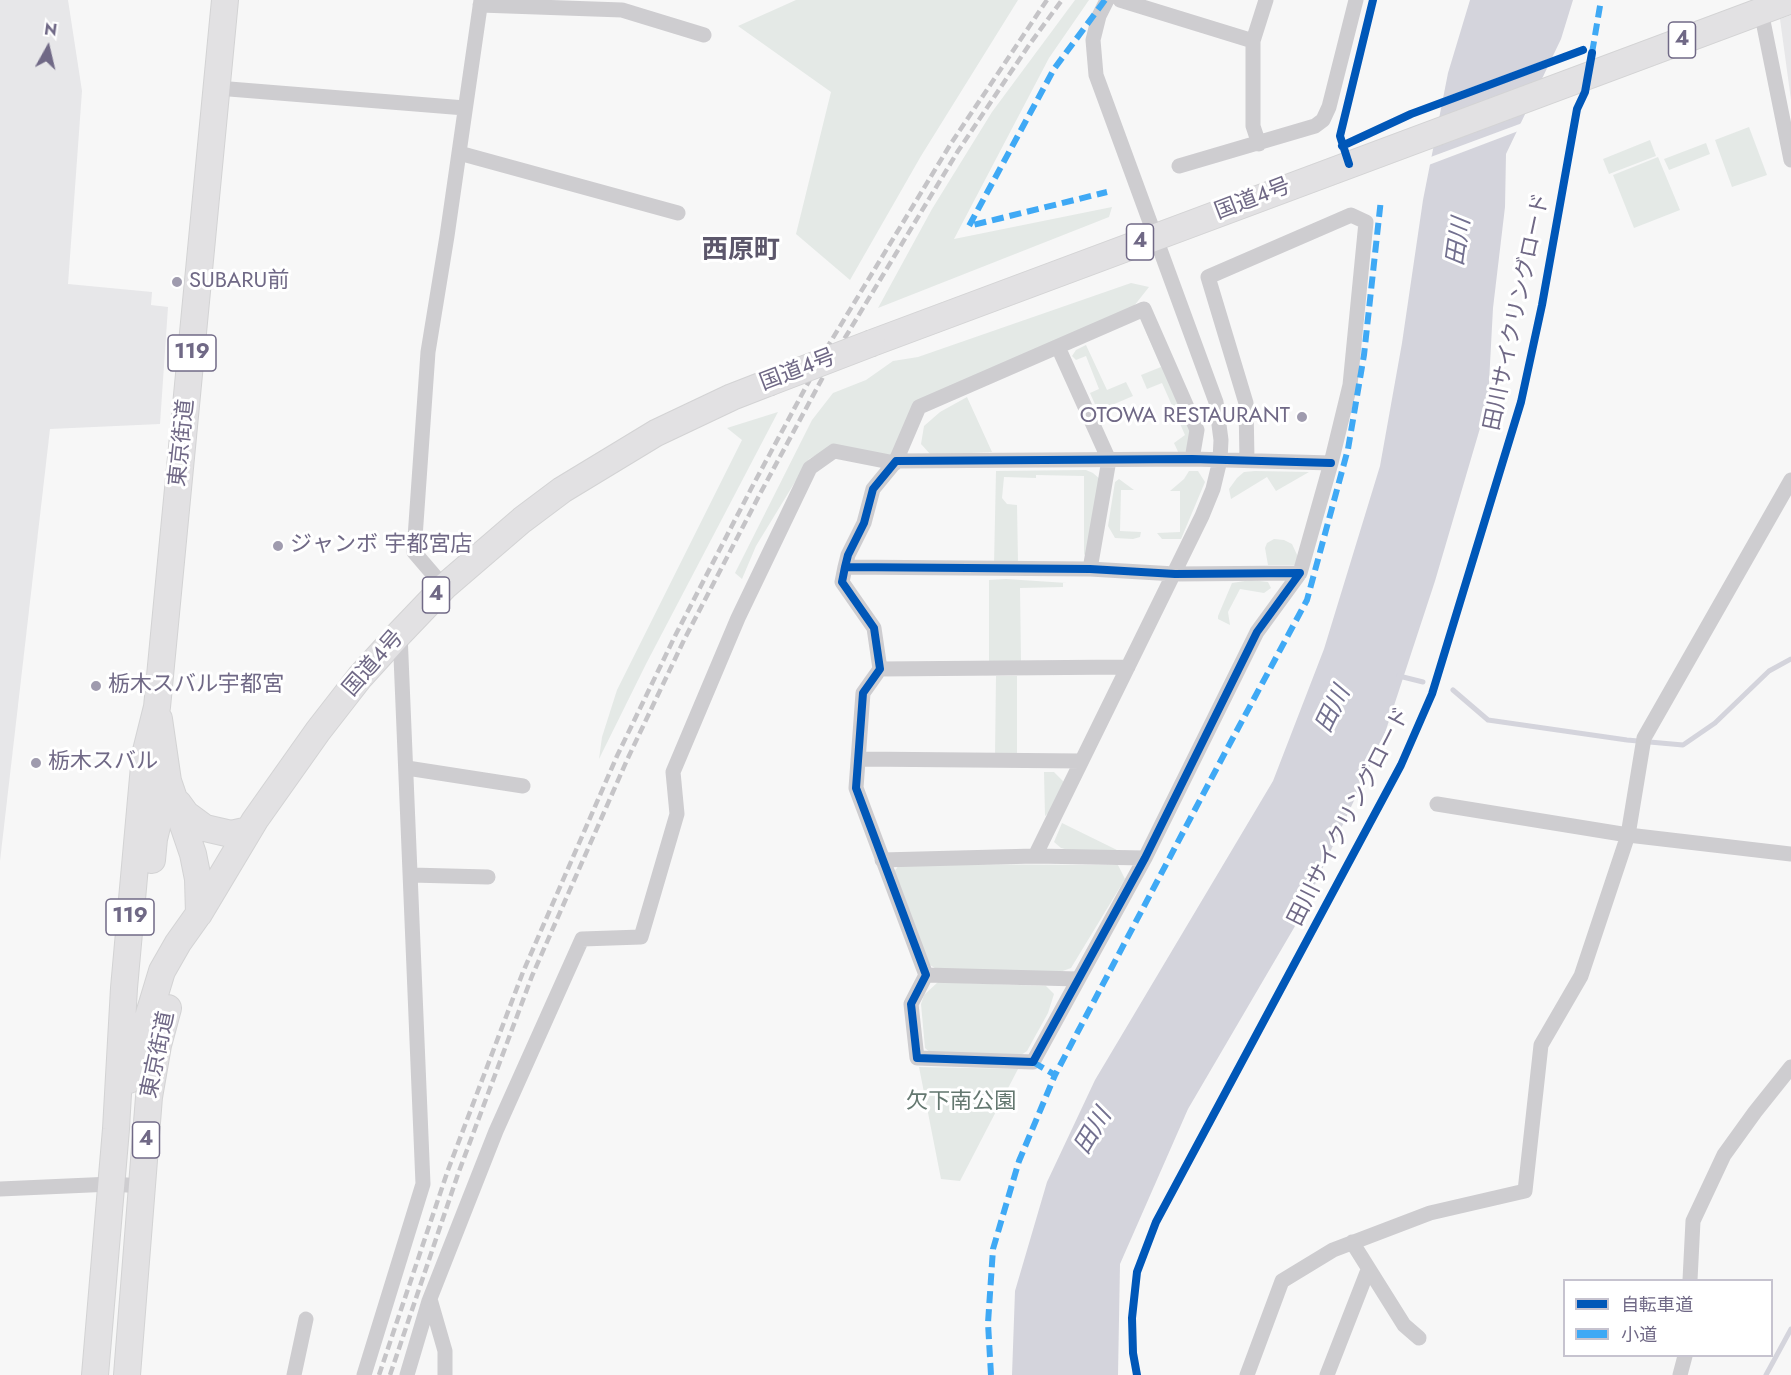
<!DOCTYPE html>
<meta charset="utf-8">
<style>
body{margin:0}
#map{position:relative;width:1791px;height:1375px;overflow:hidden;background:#f7f7f7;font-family:Jost,"Noto Sans JP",sans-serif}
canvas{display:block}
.legend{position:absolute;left:1563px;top:1279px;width:210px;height:78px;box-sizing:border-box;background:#fff;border:2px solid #c6c3cf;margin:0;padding:8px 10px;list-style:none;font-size:18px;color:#706986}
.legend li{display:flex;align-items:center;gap:12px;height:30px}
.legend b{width:30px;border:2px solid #c6c3cf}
.north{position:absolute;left:18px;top:18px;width:60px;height:60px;-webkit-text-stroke:4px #fff;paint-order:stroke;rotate:8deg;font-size:16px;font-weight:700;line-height:24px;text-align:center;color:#706986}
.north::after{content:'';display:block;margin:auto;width:21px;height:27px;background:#706986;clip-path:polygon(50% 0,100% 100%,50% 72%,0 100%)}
</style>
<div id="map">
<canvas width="1791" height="1375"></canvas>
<ul class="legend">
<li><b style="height:8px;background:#0057b8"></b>自転車道</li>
<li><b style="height:8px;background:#3fa9f5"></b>小道</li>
</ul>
<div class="north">N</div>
</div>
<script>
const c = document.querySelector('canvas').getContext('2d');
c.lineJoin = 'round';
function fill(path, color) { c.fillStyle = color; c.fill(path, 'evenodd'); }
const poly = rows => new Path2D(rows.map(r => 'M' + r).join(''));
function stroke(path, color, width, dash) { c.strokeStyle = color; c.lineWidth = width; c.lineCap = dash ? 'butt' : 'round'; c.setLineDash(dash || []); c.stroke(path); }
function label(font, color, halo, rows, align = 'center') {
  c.font = font + ' Jost,"Noto Sans JP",sans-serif'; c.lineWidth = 6; c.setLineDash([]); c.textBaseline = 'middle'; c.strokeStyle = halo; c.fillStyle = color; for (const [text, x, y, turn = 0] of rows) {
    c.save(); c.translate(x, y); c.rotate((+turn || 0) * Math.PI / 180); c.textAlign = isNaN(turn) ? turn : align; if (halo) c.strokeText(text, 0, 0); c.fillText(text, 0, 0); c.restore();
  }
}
fill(poly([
 [0,0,68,0,82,91,68,284,152,292,151,305,168,307,160,424,50,429,0,861],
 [1791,15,1791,100,1780,19]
]), '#e7e7e9');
fill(poly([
 [796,0,1018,0,921,156,850,280,796,234,831,92,738,26],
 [1075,0,1089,0,1049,58,954,239,1112,207,1109,217,878,308,932,209,992,112],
 [1749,127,1767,175,1732,187,1715,140],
 [1650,140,1656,156,1609,174,1603,159],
 [1706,143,1710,154,1669,170,1664,159],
 [1658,157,1680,210,1634,228,1613,175],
 [1131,283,1149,287,1134,306,913,405,891,456,836,445,809,459,756,546,742,579,735,573,812,420,833,393,866,380,893,361,918,357],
 [1143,325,1189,419,1191,445,1183,455,1180,456,1174,443,1185,435,1162,383,1147,389,1141,375,1161,367],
 [1086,345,1107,390,1126,382,1133,396,1098,411,1090,393,1099,389,1086,356,1076,360,1072,356,1076,350],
 [967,397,992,452,931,455,921,444,924,426,940,412],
 [778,412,646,664,599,759,602,737,617,690,742,440,727,428],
 [1086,470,1093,473,1101,480,1087,553,1084,555,1084,476,1036,475,1036,478,1004,477,1002,498,1007,504,1017,505,1018,562,994,565,996,471],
 [1189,471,1198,471,1205,482,1181,539,1162,539,1157,533,1180,532,1180,491,1170,491,1184,479],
 [1255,471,1309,472,1276,491,1267,477,1231,499,1229,489,1237,478,1244,472],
 [1119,479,1134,490,1121,490,1120,531,1141,532,1140,537,1133,539,1115,538,1108,526,1115,482],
 [1274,539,1284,540,1292,544,1299,559,1295,565,1268,565,1265,548,1267,543],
 [1006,579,1067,583,1063,583,1063,587,1020,588,1021,661,989,662,989,580],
 [1251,580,1268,582,1271,588,1264,593,1240,589,1228,612,1230,625,1218,619,1218,616,1232,583],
 [996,676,1017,676,1017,754,995,756],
 [1044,772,1054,772,1065,783,1050,812,1045,816],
 [1062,823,1117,850,1073,851,1061,848,1054,842],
 [900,864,1118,865,1125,879,1071,968,1060,972,938,970,930,965,893,873],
 [938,982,1046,986,1054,994,1048,1013,1027,1051,1018,1057,933,1055,925,1048,921,1004,924,995],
 [919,1067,1018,1069,960,1181,941,1179]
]), '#e4e9e6');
fill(poly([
 [1470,0,1573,0,1561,39,1506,154,1505,207,1493,308,1488,401,1435,581,1384,736,1298,921,1188,1109,1120,1264,1118,1375,1012,1375,1015,1291,1047,1182,1095,1080,1273,781,1324,649,1380,466,1402,343,1423,200,1448,73]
]), '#d4d4dc');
fill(poly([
 [1556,56,1551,66,1438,107,1440,99],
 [1525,122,1521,130,1426,166,1428,158]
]), '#f7f7f7');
stroke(poly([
 [1399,676,1423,682],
 [1453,690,1488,720,1627,740,1683,745,1715,723,1769,671,1791,659],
 [1766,1375,1791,1329]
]), '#d4d4dc', 5);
const trunk = poly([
 [872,343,1791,0],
 [159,719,168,781,193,854,198,879,199,914],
 [178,803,186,814,205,828,231,834,249,830],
 [152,860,154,839,168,781],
 [129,1080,162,971,178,943,200,912,255,820,318,731,360,677,400,633,444,587,522,520,562,490,656,433,732,397,768,383],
 [95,1375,116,1129,124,988,145,755,157,707,225,0],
 [127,1375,149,1097,158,1045,168,1008]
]);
stroke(trunk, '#d3d3d4', 28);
stroke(poly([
 [1120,0,1253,41],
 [480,5,622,10,704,35],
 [1761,11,1791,160],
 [217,88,465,108],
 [1259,144,1253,126,1253,41,1266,0],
 [459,153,678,213],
 [1179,166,1315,126,1323,120,1329,107,1356,0],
 [1058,347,1109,460,1090,569],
 [1247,460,1246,403,1208,277,1351,215,1366,222,1350,385,1331,463,1300,573],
 [845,567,1090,569,1175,574,1300,573,1257,632,1145,858,1033,1062,917,1058,911,1004,926,975,856,788,863,693,880,669,874,628,842,582,845,567,848,555,864,523,873,489,896,461,1192,459,1331,463],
 [444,587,414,552,428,352,447,236,481,0],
 [880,669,1128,667],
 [858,759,1081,761],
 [407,768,523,786],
 [1437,804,1628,835,1791,854],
 [1035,856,1202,516,1213,489,1220,460,1221,440,1216,402,1096,75,1093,40,1099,16,1107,0],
 [882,860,1035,856,1145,858],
 [411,875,488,877],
 [926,975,1078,979],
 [0,1189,112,1184,142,1186],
 [1352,1242,1404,1325,1419,1338],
 [1690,1280,1693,1221,1724,1155,1755,1112,1791,1067],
 [430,1299,445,1351,445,1375],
 [294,1375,306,1319],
 [364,1375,423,1184,400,633],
 [407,1375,429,1301,496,1131,582,939,641,937,677,814,673,772,738,618,810,468,834,451,895,463,919,407,1144,309,1197,430,1192,459],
 [1247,1375,1282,1281,1333,1250,1430,1213,1525,1191,1541,1045,1581,976,1628,835,1644,738,1791,480],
 [1327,1375,1368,1270],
 [1680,1375,1685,1356]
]), '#cecdd0', 15);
stroke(trunk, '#e2e1e3', 26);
stroke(poly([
 [379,1375,448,1170,523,972,617,756,675,636,752,487,828,346,950,145,1047,0],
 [390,1375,458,1174,532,976,627,760,684,640,761,492,837,351,958,151,1029,45,1062,0]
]), '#c5c4c7', 4.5, [9, 4.5]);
const trunkBridge = poly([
 [768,383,872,343]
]);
stroke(trunkBridge, '#d3d3d4', 28, []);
stroke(trunkBridge, '#e2e1e3', 26);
stroke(poly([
 [1105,0,1054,69,969,226,1107,192],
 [1592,53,1601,0],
 [1033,1062,1055,1075,1228,747,1307,600,1348,449,1364,355,1381,199],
 [991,1375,988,1323,993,1249,1019,1161,1055,1075]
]), '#3fa9f5', 6, [12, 6]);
stroke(poly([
 [1342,146,1411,114,1583,50],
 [1349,164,1340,136,1373,0],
 [845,567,1090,569,1175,574,1300,573,1257,632,1145,858,1033,1062,917,1058,911,1004,926,975,856,788,863,693,880,669,874,628,842,582,845,567,848,555,864,523,873,489,896,461,1192,459,1331,463],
 [1137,1375,1133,1353,1132,1318,1137,1272,1156,1222,1401,765,1432,694,1521,402,1542,305,1577,109,1585,92,1592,53]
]), '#0057b8', 8);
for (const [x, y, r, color] of [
 [177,282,6,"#9f9bae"],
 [1302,417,6,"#9f9bae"],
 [278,546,6,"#9f9bae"],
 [96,686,6,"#9f9bae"],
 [36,763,6,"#9f9bae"]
]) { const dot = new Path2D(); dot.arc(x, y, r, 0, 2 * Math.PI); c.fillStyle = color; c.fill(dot); stroke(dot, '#fff', 2); }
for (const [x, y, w] of [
 [1682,40,27],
 [1140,242,27],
 [192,353,48],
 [436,595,27],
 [130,917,48],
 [146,1140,27]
]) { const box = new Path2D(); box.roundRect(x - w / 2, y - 18, w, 36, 4.5); c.fillStyle = '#fff'; c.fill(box); stroke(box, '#706986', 1.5); }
label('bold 21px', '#706986', null, [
 ["4",1682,40],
 ["4",1140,242],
 ["119",192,353],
 ["4",436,595],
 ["119",130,917],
 ["4",146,1140]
]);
label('22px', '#706986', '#fff', [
 ["国道4号",1253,200,-21],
 ["田川サイクリングロード",1518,312,-78],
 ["国道4号",798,371,-21],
 ["東京街道",183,443,-84],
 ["国道4号",374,664,-49],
 ["田川サイクリングロード",1350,817,-63],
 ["東京街道",159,1055,-78]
]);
label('22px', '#706986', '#fff', [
 ["SUBARU前",189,282],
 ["OTOWA RESTAURANT",1290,417,"right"],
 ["ジャンボ 宇都宮店",290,546],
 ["栃木スバル宇都宮",108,686],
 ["栃木スバル",48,763]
], 'left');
label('22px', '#647870', '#fff', [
 ["欠下南公園",961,1103]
]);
label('italic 24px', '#72708f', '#fff', [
 ["田川",1460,242,-82],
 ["田川",1334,710,-64],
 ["田川",1094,1132,-59]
]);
label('bold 26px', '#5c576b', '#fff', [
 ["西原町",741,252]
]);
</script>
